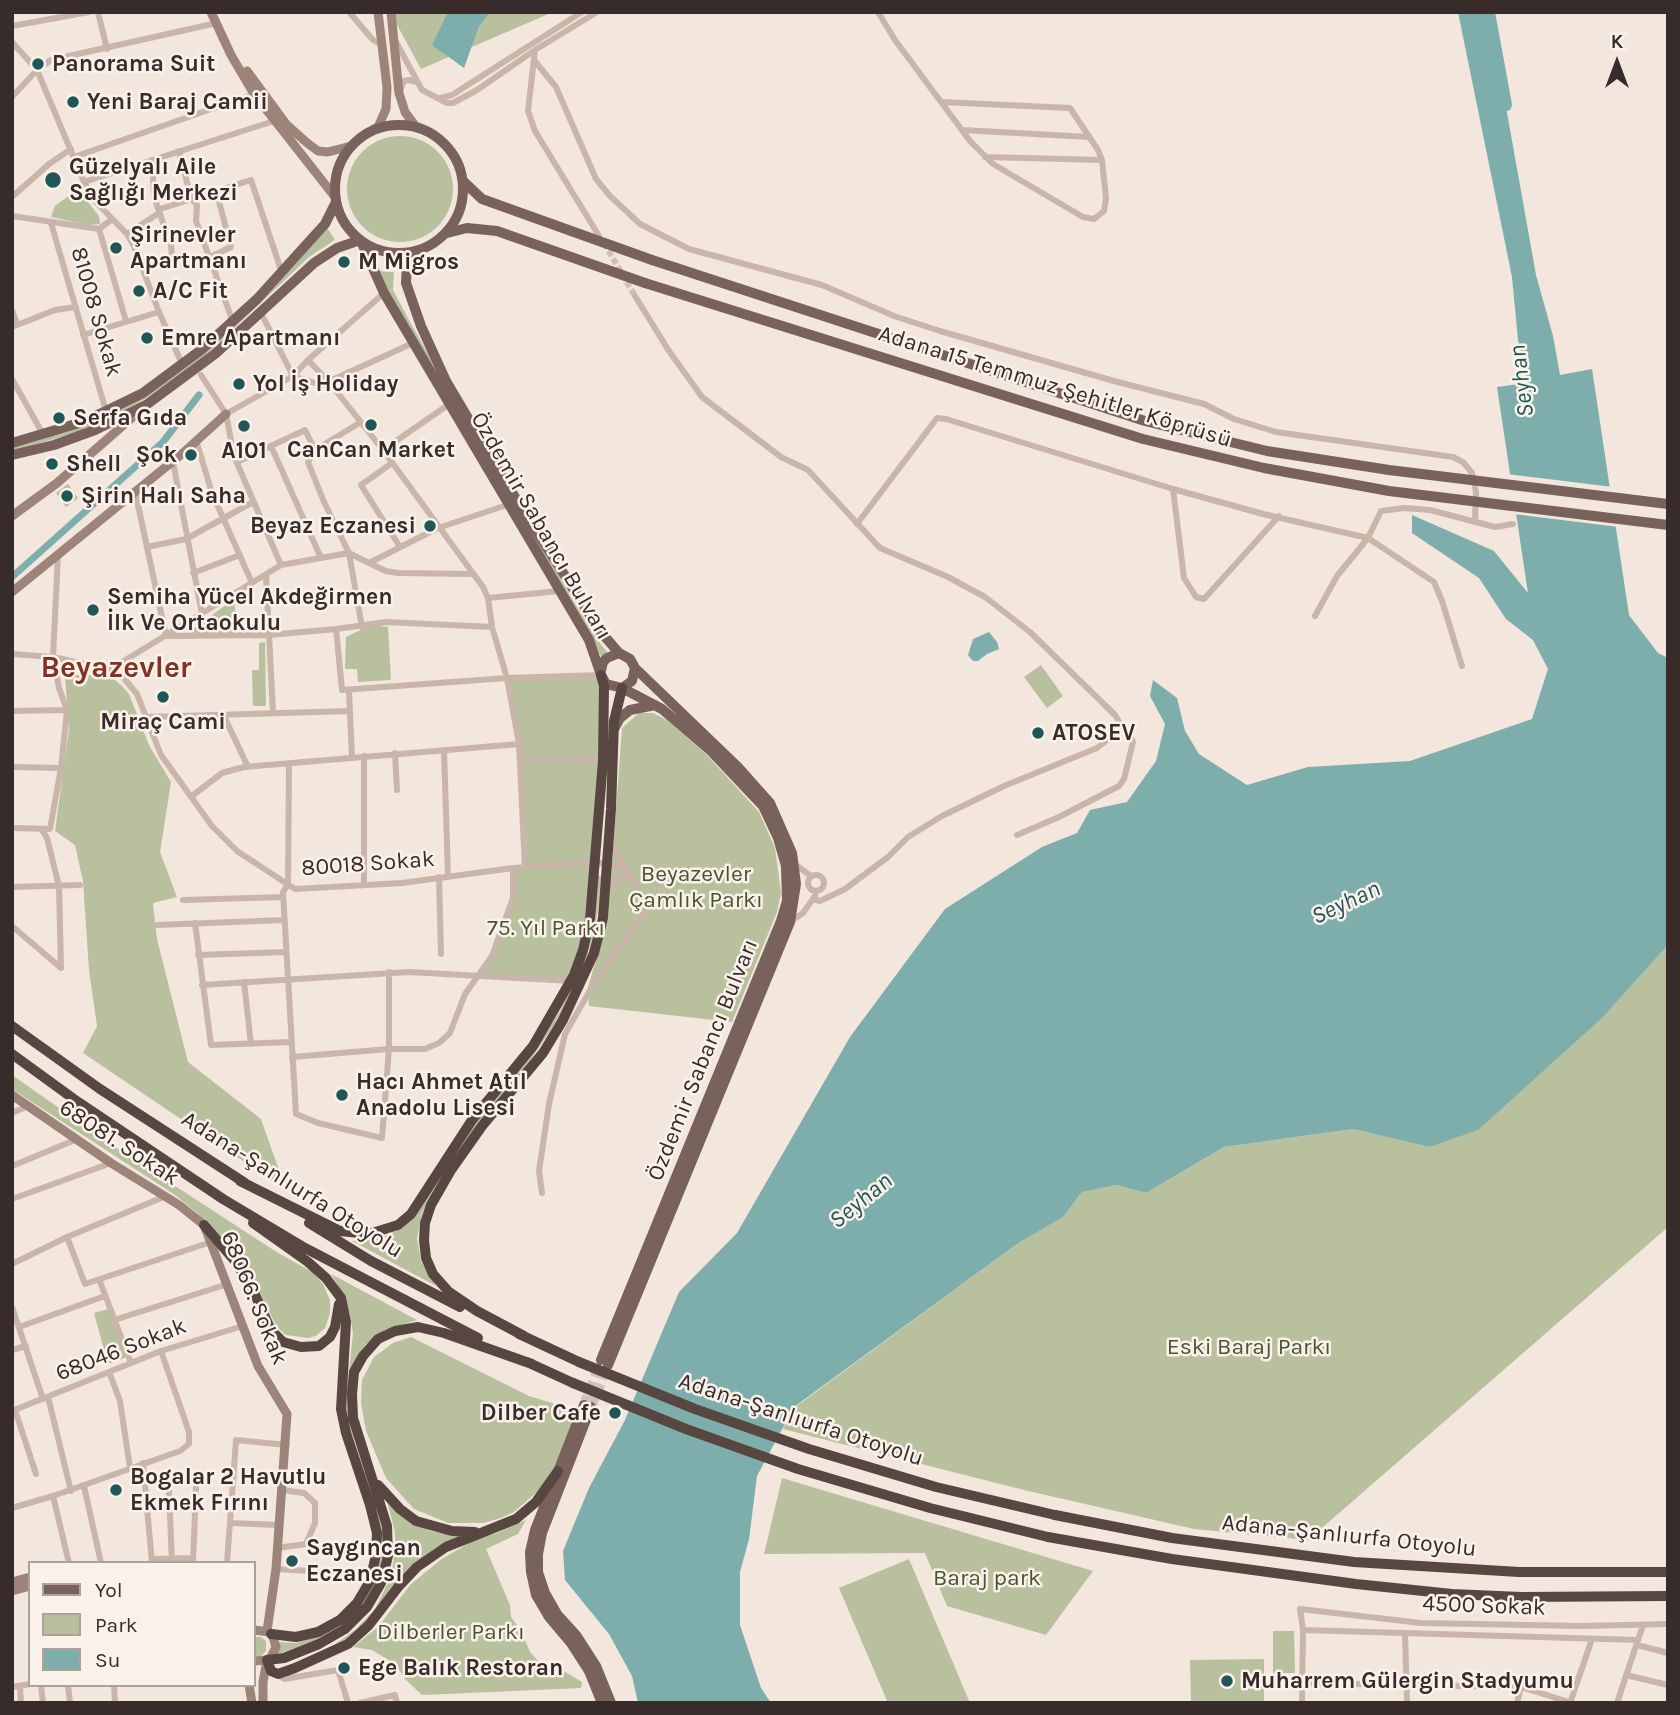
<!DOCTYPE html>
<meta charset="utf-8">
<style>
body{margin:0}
#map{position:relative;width:1680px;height:1715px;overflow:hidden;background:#f2e6dd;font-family:Karla,sans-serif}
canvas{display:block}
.frame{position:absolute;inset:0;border:14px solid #372c29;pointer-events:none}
.legend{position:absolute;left:28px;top:1561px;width:228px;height:126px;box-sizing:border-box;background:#f9f1ea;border:2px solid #aba29d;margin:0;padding:9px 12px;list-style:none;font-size:21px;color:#372c29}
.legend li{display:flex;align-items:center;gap:14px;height:35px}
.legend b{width:35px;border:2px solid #aba29d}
.north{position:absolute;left:1582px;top:28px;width:70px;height:70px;-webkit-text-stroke:5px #f9f1ea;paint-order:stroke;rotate:0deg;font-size:19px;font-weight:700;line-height:28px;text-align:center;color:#372c29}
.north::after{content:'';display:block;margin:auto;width:24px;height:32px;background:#372c29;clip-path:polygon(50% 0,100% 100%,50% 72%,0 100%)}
</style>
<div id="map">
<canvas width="1680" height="1715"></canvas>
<div class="frame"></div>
<ul class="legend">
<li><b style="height:9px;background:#78625b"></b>Yol</li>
<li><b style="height:19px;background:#b8c09e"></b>Park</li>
<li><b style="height:19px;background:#7daeac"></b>Su</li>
</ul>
<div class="north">K</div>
</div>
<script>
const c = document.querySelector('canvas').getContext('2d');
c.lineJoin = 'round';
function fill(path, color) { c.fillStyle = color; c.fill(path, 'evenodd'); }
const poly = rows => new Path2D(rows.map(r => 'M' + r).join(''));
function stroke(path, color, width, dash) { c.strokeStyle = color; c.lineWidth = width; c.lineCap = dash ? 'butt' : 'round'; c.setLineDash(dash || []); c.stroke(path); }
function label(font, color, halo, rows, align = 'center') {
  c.font = font + ' Karla,sans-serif'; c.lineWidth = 5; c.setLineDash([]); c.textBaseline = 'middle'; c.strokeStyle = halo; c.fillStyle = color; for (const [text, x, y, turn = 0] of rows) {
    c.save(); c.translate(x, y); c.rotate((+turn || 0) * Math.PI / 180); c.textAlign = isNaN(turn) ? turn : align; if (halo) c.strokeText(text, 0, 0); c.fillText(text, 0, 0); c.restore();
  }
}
fill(poly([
 [390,12,553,12,421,69],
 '347 189a53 53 0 1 1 106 0a53 53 0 1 1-106 0Z',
 [78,189,99,216,100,224,89,225,51,217,55,206],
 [326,226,335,240,309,257,205,356,179,375,143,400,111,418,79,431,12,452,12,447,78,427,203,353,238,323,271,289],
 [379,271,394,272,393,290,410,322,502,483,598,641,608,653,602,658,386,290],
 [68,484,78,498,66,507,56,493],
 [234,599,238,634,191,635,189,632],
 [371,625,388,627,391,680,358,682,357,669,345,669,346,637],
 [265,642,266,706,253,706,252,670,259,670,259,643],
 [1041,665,1063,696,1047,708,1024,677],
 [65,675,109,675,122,686,129,694,149,745,171,782,160,852,177,897,153,903,157,939,188,1062,261,1119,286,1190,83,1053,97,1026,89,970,83,881,75,845,55,831,69,729],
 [601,675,603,761,590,919,571,981,479,974,492,956,513,898,513,868,524,867,521,759,507,678],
 [639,713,653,713,667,720,705,753,759,812,775,848,781,893,777,912,732,1022,589,1006,588,987,608,919,622,728],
 [598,876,601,876,598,910,591,944,581,974,561,1015,516,1081,432,1194,422,1213,417,1238,421,1261,436,1286,352,1241,374,1240,397,1231,417,1211,472,1127,534,1050,559,1013,579,974],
 [1668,945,1668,1227,1308,1540,1194,1529,1024,1490,783,1429,794,1408,1017,1244,1063,1217,1082,1192,1117,1185,1146,1193,1224,1147,1353,1129,1429,1147,1604,1016],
 [12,1075,109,1143,275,1251,314,1273,323,1284,330,1300,330,1313,325,1328,316,1336,308,1338,286,1335,277,1327,249,1272,197,1213,175,1195,12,1089],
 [331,1274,417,1320,385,1330,365,1345,354,1364,348,1411,354,1440,382,1524,384,1541,380,1573,373,1592,365,1604,327,1636,278,1654,277,1642,296,1643,325,1633,348,1617,379,1559,345,1411,353,1333,350,1315,342,1292],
 [112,1308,127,1357,108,1364,94,1313],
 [411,1337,529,1396,578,1411,554,1468,538,1491,514,1512,501,1518,483,1523,448,1523,414,1509,386,1478,366,1431,361,1403,362,1380,374,1357,393,1343],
 [782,1478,1093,1571,1046,1635,947,1606,925,1553,764,1554],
 [387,1501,414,1524,431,1531,463,1537,438,1549,355,1635,331,1647,355,1630,375,1609,390,1579,395,1553,395,1532],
 [526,1520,518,1534,486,1549,510,1605,511,1617,521,1631,530,1652,539,1662,557,1667,582,1682,581,1688,422,1695,405,1679,396,1665,372,1650,353,1647,378,1627,411,1584,443,1558,478,1538,497,1533],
 [909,1559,970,1703,888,1703,839,1588],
 [1273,1631,1294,1631,1295,1673,1273,1673],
 [254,1637,261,1637,266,1641,266,1651,261,1656,254,1656],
 [1264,1659,1264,1703,1191,1703,1190,1660]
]), '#b8c09e');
fill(poly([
 [448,12,490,12,479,26,464,68,432,45],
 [1458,12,1489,12,1536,275,1553,336,1560,375,1592,369,1629,615,1658,653,1668,658,1668,945,1604,1016,1478,1130,1429,1147,1353,1129,1224,1147,1146,1193,1117,1185,1082,1192,1063,1217,1017,1244,794,1407,757,1476,749,1539,740,1572,740,1625,761,1688,771,1703,638,1703,632,1676,609,1634,565,1580,563,1551,589,1488,625,1420,679,1292,737,1233,850,1037,945,909,1042,847,1077,833,1090,810,1127,802,1156,761,1165,724,1150,696,1153,680,1177,698,1185,731,1199,754,1247,785,1308,767,1410,761,1532,719,1548,669,1533,640,1506,619,1479,578,1412,533,1412,515,1494,551,1528,593,1497,387,1527,383,1518,340,1512,277],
 [989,632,997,642,999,649,987,654,978,661,973,661,968,655,973,639]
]), '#7daeac');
fill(poly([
 [1507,474,1613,487,1619,527,1513,514]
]), '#f2e6dd');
stroke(poly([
 [12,577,163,442,199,395]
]), '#7daeac', 7);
stroke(poly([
 [1489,12,1506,105]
]), '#7daeac', 12);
stroke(poly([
 [604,243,635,296]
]), '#cdc1b9', 6, [6, 3]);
stroke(poly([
 [584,1405,600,1364],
 [591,1407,608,1365]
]), '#cdc1b9', 10, [10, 5]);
stroke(poly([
 [98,12,107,49],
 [349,12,373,40,382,45],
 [878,12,895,40,970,141,993,164,1083,217,1094,219,1104,211,1106,198,1102,160,1098,150,1070,108,942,102],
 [12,26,89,12],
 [12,42,37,70,84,182,94,200,127,234,133,244,159,312,182,364],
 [396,42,422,90,447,103,453,103,477,90,535,50,597,12],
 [535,50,528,111,535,131,599,236],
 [534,60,556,87,596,179,610,196,640,224,689,249,822,285,894,316,940,331,1114,381,1204,404,1234,419,1276,432,1453,457,1463,462,1472,473,1476,492,1475,521],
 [400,91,404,81,409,80,417,82],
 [12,97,37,70,51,60,217,23],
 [440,98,452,95,582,12],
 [962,130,1089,137],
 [179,151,191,198,197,205,196,221,233,322],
 [74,157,254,94],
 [985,157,1102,160],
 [84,182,274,121],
 [12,197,49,164,71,149],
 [160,209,251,180,282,273],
 [12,216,99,229,111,220],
 [51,223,106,411],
 [99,229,126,321],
 [127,234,159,213],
 [208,258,231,247,216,190],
 [144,271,172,257,171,245,154,197,152,160],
 [635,296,669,351,702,397,781,457,808,470,880,548,948,577,985,597,1030,632,1115,715,1124,730],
 [12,310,17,324],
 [261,313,293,376,321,385,413,343],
 [12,327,55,310,76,307],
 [83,335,159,312],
 [308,360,384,293],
 [201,375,226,414,234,456,281,565],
 [12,379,43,434],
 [226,414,293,376,308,360,329,382,383,450,483,587,488,598,492,627,507,678,519,744,525,867],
 [361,422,315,450,308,462,324,502,349,553,362,627],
 [196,440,212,493,252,583],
 [271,446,321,558],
 [383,450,448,405],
 [173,462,202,614],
 [237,462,305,430,315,450],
 [392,463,361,485,400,547],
 [1173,489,1184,578,1196,597,1204,599,1279,516],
 [135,491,166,636,269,635,336,629,386,622,492,627],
 [857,524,937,418,946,419,1173,489,1263,514,1368,538,1434,582,1442,601,1462,666],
 [147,547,186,539,253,502],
 [369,563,386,571,398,573,473,574],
 [193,573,240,555],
 [266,576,273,713],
 [488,598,559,591],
 [267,599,356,592],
 [1315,616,1337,576,1368,538,1381,511,1404,508,1430,510,1495,527,1513,524],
 [336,629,342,690,507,678,601,675],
 [12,654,53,657,107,669,123,677,137,694,161,755,212,826,237,851,295,889,402,883,513,868,596,862,625,868],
 [109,670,281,565,349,553,369,563,438,528,507,505],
 [349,690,352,757],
 [12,711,67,710],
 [223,714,248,767],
 [147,717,350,711],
 [444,750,448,876],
 [395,753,397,790],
 [521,759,603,761],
 [289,763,288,885,283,892,296,1114,318,1123,382,1138,389,1049,389,972],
 [12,767,61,768,67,710,59,688,53,657,58,554],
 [192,796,222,773,244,767,519,744],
 [12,828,50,829,61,768],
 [42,830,47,838,59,886,61,968],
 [793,863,811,876],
 '808 883a8 8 0 1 1 16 0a8 8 0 1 1-16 0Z',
 [439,877,441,954],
 [364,885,364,756],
 [12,887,80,885],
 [606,887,621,879,632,877],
 [813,899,820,901,845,889,888,857,908,837,942,816,1004,786,1097,748,1120,730,1124,730,1130,736,1133,742,1124,779,1119,786,1059,817,1017,835],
 [183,900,283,897],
 [790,922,803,913,815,896],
 [195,923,211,1045,291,1042],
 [157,925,284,920],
 [12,926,61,968],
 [198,955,286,952],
 [244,982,251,1044],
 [202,985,409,972,571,981],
 [292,1057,389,1049,425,1049,439,1043,450,1033,465,994,492,956,513,898,513,868],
 [12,1113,28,1106],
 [12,1166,75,1140],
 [542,1193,539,1171,549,1104,565,1034,593,985,642,916,642,899,637,885,609,841],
 [12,1199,111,1163],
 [67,1237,85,1284,211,1242],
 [12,1264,67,1237,166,1196],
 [99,1279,131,1363],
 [12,1307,43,1399],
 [114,1320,228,1284],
 [19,1327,105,1296],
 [12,1350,26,1346],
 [109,1372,120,1401,130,1468],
 [48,1397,71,1491],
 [15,1410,36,1474],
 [12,1411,161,1351,243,1326],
 [143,1463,152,1563],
 [84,1486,101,1563],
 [169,1491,172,1563],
 [53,1496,180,1451,189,1444,189,1432,161,1351],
 [12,1508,53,1496,69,1563],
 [230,1523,279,1525],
 [277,1548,306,1544,315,1523,315,1503,304,1493,282,1490],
 [152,1559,193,1558],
 [193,1563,196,1487],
 [227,1563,236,1440,287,1445],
 [276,1569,360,1574],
 [1303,1630,1638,1640],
 [1405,1633,1407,1703],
 [1637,1645,1668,1653],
 [278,1674,284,1679,338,1670,348,1703],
 [1626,1675,1668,1685],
 [1301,1683,1521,1687,1572,1703],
 [41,1685,43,1703],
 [68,1685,70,1703],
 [114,1685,115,1703],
 [20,1686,21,1703],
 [12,1687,30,1684],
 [360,1703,395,1695,397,1703],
 [1302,1703,1303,1630,1300,1609,1421,1623,1581,1626,1668,1624],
 [1517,1703,1521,1687],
 [1570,1703,1592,1639],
 [1617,1703,1643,1625]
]), '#c9b5aa', 6);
stroke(poly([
 [211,12,231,55,254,94,335,197],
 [391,12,399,93,405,112,416,127],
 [247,71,286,124,306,142,318,151,328,152,351,146],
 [374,129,378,127,386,109,387,87,378,12],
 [12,516,57,483,143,408],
 [12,592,183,453,226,414],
 [12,1095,111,1163,179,1205,204,1225,258,1366,287,1414,276,1569,267,1631],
 [12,1582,30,1577],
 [12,1591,30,1586],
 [254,1630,269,1632,273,1637,276,1647,271,1657,267,1660,254,1661],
 [249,1685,252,1703],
 [263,1703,263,1682,267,1660]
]), '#9d847b', 9);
stroke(poly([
 '335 189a64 64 0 1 1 128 0a64 64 0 1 1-128 0Z',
 [463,181,482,199,652,260],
 [447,233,467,228,497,231,645,283],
 [361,241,384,293,589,640,601,675,606,684,622,688,662,709,711,751,763,806,778,838,786,866,787,901,781,921,601,1360],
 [414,252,407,265,406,283,421,326,446,381,516,499,600,631,619,653,630,659,635,668,738,767,770,803,792,853,796,884,790,922,608,1365],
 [12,443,79,423,106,411,143,393,182,364,201,350,257,299,325,224,336,202],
 [12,455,54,445,95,430,146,405,215,354,314,263,337,248,360,240],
 [601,671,603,662,607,658,619,653],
 [622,688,632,681,635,668],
 [614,729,620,718,630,710,655,705],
 [584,1405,535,1530,530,1552,531,1572,536,1595,549,1617,571,1643,589,1671,602,1703],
 [591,1407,542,1533,538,1554,538,1572,545,1593,557,1614,576,1635,596,1666,611,1703]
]), '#78625b', 10);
stroke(poly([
 [12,1026,100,1089,245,1183],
 [12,1054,78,1102,223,1199,305,1248,478,1338],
 [240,1181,340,1231,369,1234,398,1225,411,1214,472,1120,533,1046,574,975,583,950,590,919,603,761,604,686,601,675],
 [253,1223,308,1262,326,1278,341,1298,346,1322,341,1409,346,1433,370,1505,377,1533,376,1555,370,1581,357,1603,340,1620,318,1632,296,1637,271,1634],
 [309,1223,371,1261,460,1307],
 [204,1225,235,1261,252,1288,271,1330,283,1342,301,1347,319,1346,330,1337,335,1327,339,1304],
 [519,1334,579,1362],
 [524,1336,477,1311,449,1292,433,1274,426,1258,424,1240,425,1223,431,1205,451,1170,482,1126,543,1053,563,1020,594,953,603,918,611,809,614,721,622,688],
 [527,1362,573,1383],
 [532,1364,444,1333,418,1327,395,1331,378,1339,363,1356,354,1372,352,1394,353,1418,387,1526,388,1556,381,1583,367,1607,345,1629,319,1644,284,1658,267,1660,271,1671,278,1674,295,1668,348,1644,369,1625,399,1586,417,1567,446,1547,516,1519,536,1502,558,1471],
 [378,1485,400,1509,416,1521,452,1531,475,1532],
 [1055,1515,1172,1538,1354,1562,1519,1572,1668,1572],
 [1048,1537,1172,1559,1356,1584,1452,1594,1521,1597,1668,1596]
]), '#584640', 10);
stroke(poly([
 [652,260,1145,421,1267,451,1389,470,1668,504],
 [645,283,1143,439,1264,468,1389,491,1668,525]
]), '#78625b', 10);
stroke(poly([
 [579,1362,695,1409,809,1449,936,1487,1055,1515],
 [573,1383,686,1429,798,1469,930,1508,1048,1537]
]), '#584640', 10);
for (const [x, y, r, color] of [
 [38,64,7,"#205756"],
 [73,102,7,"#205756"],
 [53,180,9,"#205756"],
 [116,248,7,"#205756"],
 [344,262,7,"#205756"],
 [139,291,7,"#205756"],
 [147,338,7,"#205756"],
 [239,384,7,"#205756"],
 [59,418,7,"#205756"],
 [371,425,7,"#205756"],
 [244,426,7,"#205756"],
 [191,455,7,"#205756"],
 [52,464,7,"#205756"],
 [67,496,7,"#205756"],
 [430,526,7,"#205756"],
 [93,610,7,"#205756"],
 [163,697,7,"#205756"],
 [1038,733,7,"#205756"],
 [342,1095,7,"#205756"],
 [615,1413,7,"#205756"],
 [116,1490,7,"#205756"],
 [292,1561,7,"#205756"],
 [344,1668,7,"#205756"],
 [1227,1681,7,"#205756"]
]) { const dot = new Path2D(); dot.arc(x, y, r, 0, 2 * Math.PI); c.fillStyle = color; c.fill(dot); stroke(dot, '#f9f1ea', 2.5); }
label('bold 23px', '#372c29', '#f9f1ea', [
 ["Panorama Suit",52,64],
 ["Yeni Baraj Camii",87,102],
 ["Güzelyalı Aile",69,167],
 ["Sağlığı Merkezi",69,193],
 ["Şirinevler",130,235],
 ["Apartmanı",130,261],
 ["M Migros",358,262],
 ["A/C Fit",153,291],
 ["Emre Apartmanı",161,338],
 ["Yol İş Holiday",253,384],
 ["Serfa Gıda",73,418],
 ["CanCan Market",371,450,"center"],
 ["A101",244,451,"center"],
 ["Şok",177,455,"right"],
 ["Shell",66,464],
 ["Şirin Halı Saha",81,496],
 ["Beyaz Eczanesi",416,526,"right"],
 ["Semiha Yücel Akdeğirmen",107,597],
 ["İlk Ve Ortaokulu",107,623],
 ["Miraç Cami",163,722,"center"],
 ["ATOSEV",1052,733],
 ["Hacı Ahmet Atıl",356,1082],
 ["Anadolu Lisesi",356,1108],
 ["Dilber Cafe",601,1413,"right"],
 ["Bogalar 2 Havutlu",130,1477],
 ["Ekmek Fırını",130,1503],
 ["Saygıncan",306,1548],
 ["Eczanesi",306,1574],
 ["Ege Balık Restoran",358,1668],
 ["Muharrem Gülergin Stadyumu",1241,1681]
], 'left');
label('23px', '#372c29', '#f9f1ea', [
 ["81008 Sokak",96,312,74],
 ["Adana 15 Temmuz Şehitler Köprüsü",1055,387,17],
 ["Özdemir Sabancı Bulvarı",541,526,60],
 ["80018 Sokak",368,864,-4],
 ["Özdemir Sabancı Bulvarı",703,1060,-68],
 ["68081. Sokak",119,1143,33],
 ["Adana-Şanlıurfa Otoyolu",292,1185,32],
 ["68066. Sokak",254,1298,68],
 ["68046 Sokak",121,1350,-21],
 ["Adana-Şanlıurfa Otoyolu",801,1420,18],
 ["Adana-Şanlıurfa Otoyolu",1349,1536,6],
 ["4500 Sokak",1484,1606,2]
]);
label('23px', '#4a552e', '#f9f1ea', [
 ["Beyazevler",696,874],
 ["Çamlık Parkı",696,900],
 ["75. Yıl Parkı",546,928],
 ["Eski Baraj Parkı",1249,1347],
 ["Baraj park",987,1578],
 ["Dilberler Parkı",451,1632]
]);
label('italic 24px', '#205756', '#f9f1ea', [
 ["Seyhan",1522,381,-97],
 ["Seyhan",1346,903,-25],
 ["Seyhan",861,1201,-39]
]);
label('bold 30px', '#833325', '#f9f1ea', [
 ["Beyazevler",116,668]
]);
</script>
